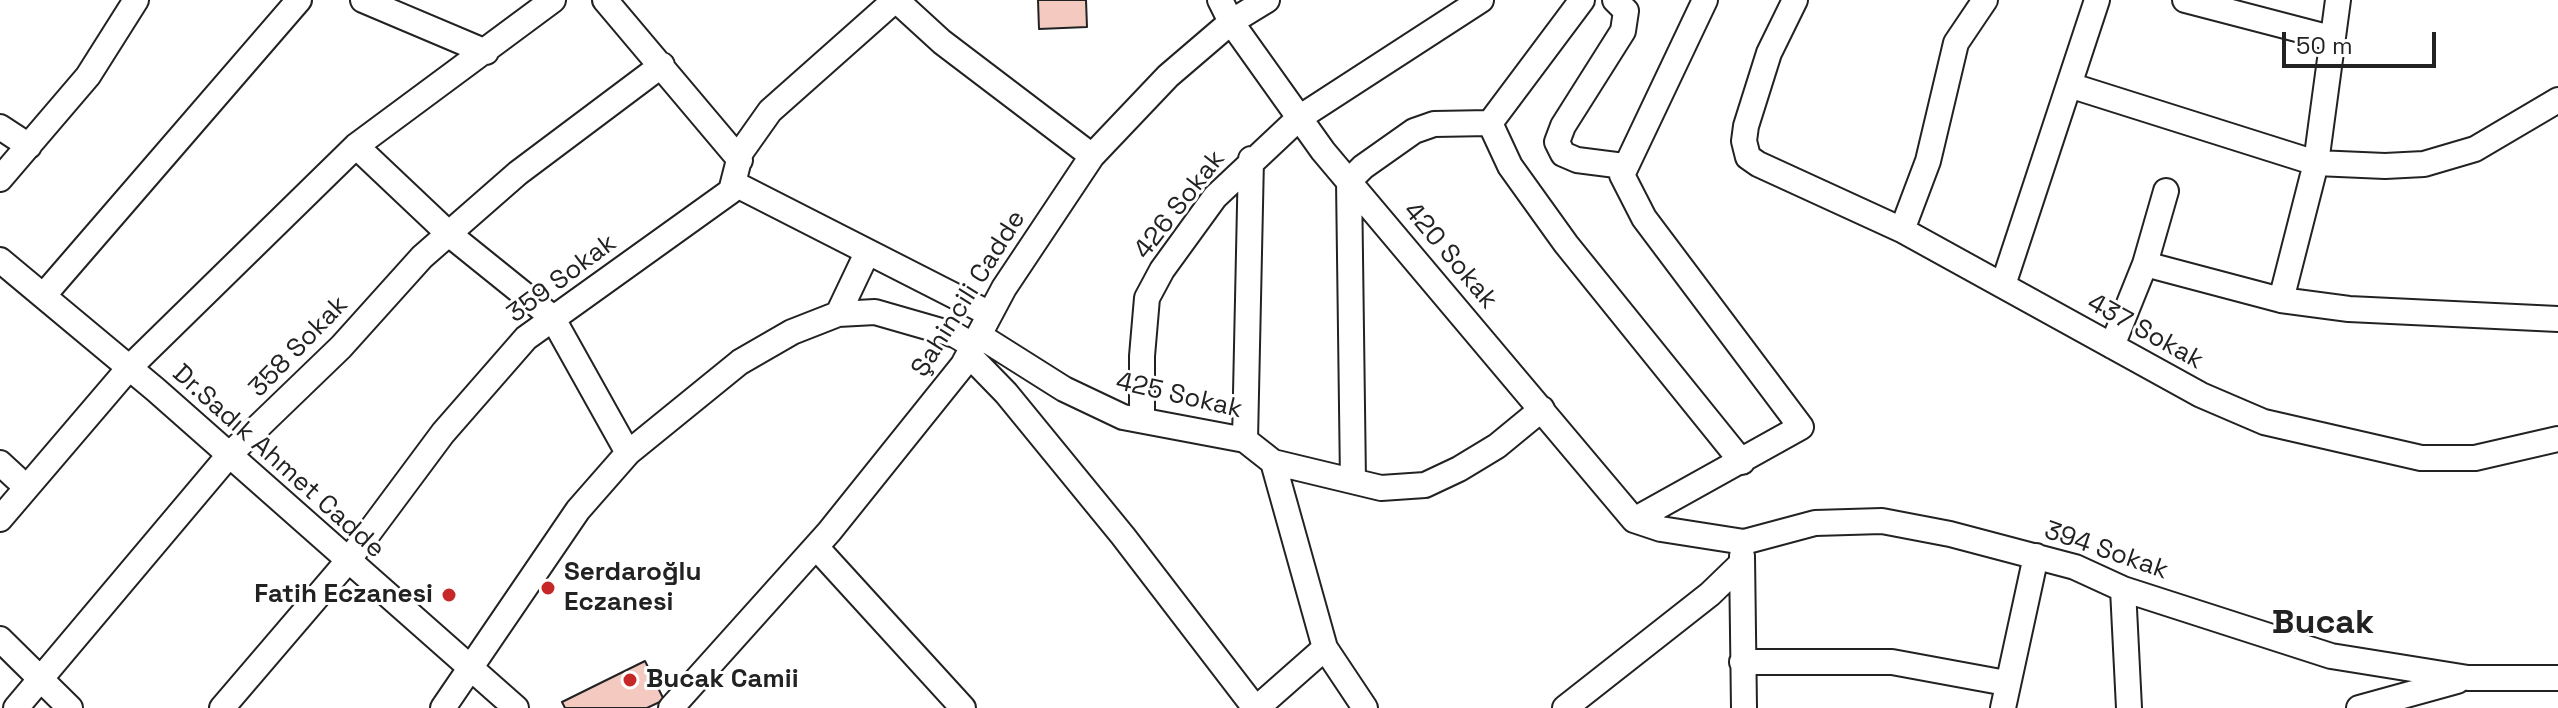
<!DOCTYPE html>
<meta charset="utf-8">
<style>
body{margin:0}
#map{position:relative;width:2558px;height:708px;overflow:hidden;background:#fff;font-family:"Space Grotesk",sans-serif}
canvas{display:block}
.scale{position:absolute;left:2282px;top:32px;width:154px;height:36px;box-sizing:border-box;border:4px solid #222;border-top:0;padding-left:10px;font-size:24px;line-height:28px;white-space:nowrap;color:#222;-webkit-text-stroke:6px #fff;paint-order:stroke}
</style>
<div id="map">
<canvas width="2558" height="708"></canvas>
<div class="scale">50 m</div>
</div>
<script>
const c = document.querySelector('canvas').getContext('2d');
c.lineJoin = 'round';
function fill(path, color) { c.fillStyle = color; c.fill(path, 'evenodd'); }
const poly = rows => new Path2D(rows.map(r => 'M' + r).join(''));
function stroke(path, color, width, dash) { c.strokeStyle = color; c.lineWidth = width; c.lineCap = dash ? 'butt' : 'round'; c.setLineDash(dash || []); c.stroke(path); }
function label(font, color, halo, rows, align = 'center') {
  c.font = font + ' "Space Grotesk",sans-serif'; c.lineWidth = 6; c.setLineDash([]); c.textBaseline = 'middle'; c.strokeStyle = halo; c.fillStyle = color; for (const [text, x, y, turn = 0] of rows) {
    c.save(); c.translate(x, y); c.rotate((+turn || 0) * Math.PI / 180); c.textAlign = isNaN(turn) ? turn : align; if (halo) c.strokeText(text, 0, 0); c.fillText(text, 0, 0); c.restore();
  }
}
const building = poly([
 [1038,0,1086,0,1087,27,1039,29,1038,0],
 [645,661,664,700,647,708,565,708,562,702,645,661]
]);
fill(building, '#f3c9c0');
stroke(building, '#222', 2);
const minor = poly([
 [363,0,486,52],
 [605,0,740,160],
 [896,0,942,42,1092,156],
 [1220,0,1231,22,1323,151,1634,520,1661,529,1744,542,1815,523,1882,521,1950,534,2075,567,2123,589,2331,656,2468,678,2558,678],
 [1615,0,1626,11,1623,31,1563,126,1557,142,1563,154,1577,160,1624,166],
 [1795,0,1769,53,1746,126,1744,141,1748,157,1758,164,1902,230,2201,395,2264,422,2421,458,2475,458,2558,439],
 [2185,0,2331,38],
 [2069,85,2316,163,2385,166,2424,164,2475,149,2558,100],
 [1490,123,1510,166,1566,244,1742,462],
 [0,127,29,146],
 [356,146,449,234,552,317,628,453],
 [0,179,88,76,136,0],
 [735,184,990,314],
 [1902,230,1928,161,1956,43,1985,0],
 [0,260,156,390,516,708],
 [2145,264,2281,300,2349,309,2558,319],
 [2003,285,2097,0],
 [44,295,299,0],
 [2281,300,2316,163,2338,0],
 [838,314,867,253],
 [980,336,1064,389,1123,417,1245,440,1273,462,1381,488,1425,485,1459,469,1497,446,1542,409],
 [2112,346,2145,264,2166,191],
 [969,355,1006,393,1123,536,1255,708],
 [1142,420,1142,356,1147,298,1162,270,1215,197,1299,118,1481,0],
 [1245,440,1251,159],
 [1273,462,1325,648,1365,708],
 [0,463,26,487],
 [1353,481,1349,181,1363,167,1414,131,1434,124,1490,123,1582,0],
 [0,519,129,368,356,146,553,0],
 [1634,520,1801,427,1644,218,1622,175,1705,0],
 [816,547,963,708],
 [1742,556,1744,708],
 [2123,589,2129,708],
 [0,639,70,708],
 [1742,662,1892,662,2006,683],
 [16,708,230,454,341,347,422,257,518,173,662,65],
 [222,708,347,562,443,433,526,338,731,191,741,152,770,111,895,0],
 [443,708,578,510,628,453,740,362,792,332,838,314,875,312,955,335,974,346],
 [671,708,829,532,963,365,1004,288,1092,156,1168,76,1231,22,1267,0],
 [1257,708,1325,648],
 [1565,708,1710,594,1740,565],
 [2003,708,2036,556],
 [2359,708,2457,681]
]);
stroke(minor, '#222', 28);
stroke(minor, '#fff', 24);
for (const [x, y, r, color] of [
 [548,588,8,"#c62828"],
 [449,595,8,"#c62828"],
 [630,680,8,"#c62828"]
]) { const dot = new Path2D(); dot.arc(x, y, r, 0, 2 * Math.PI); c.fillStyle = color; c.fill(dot); stroke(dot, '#fff', 3); }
label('26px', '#222', '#fff', [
 ["426 Sokak",1180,205,-52],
 ["420 Sokak",1450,256,50],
 ["359 Sokak",562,279,-37],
 ["Şahincili Cadde",969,294,-58],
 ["437 Sokak",2145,332,29],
 ["358 Sokak",299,347,-46],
 ["425 Sokak",1179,396,13],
 ["Dr.Sadık Ahmet Cadde",278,462,42],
 ["394 Sokak",2106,551,19]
]);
label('bold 26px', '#222', '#fff', [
 ["Serdaroğlu",564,573],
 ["Eczanesi",564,603],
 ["Fatih Eczanesi",433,595,"right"],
 ["Bucak Camii",646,680]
], 'left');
label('bold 34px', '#222', '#fff', [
 ["Bucak",2323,624]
]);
</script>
